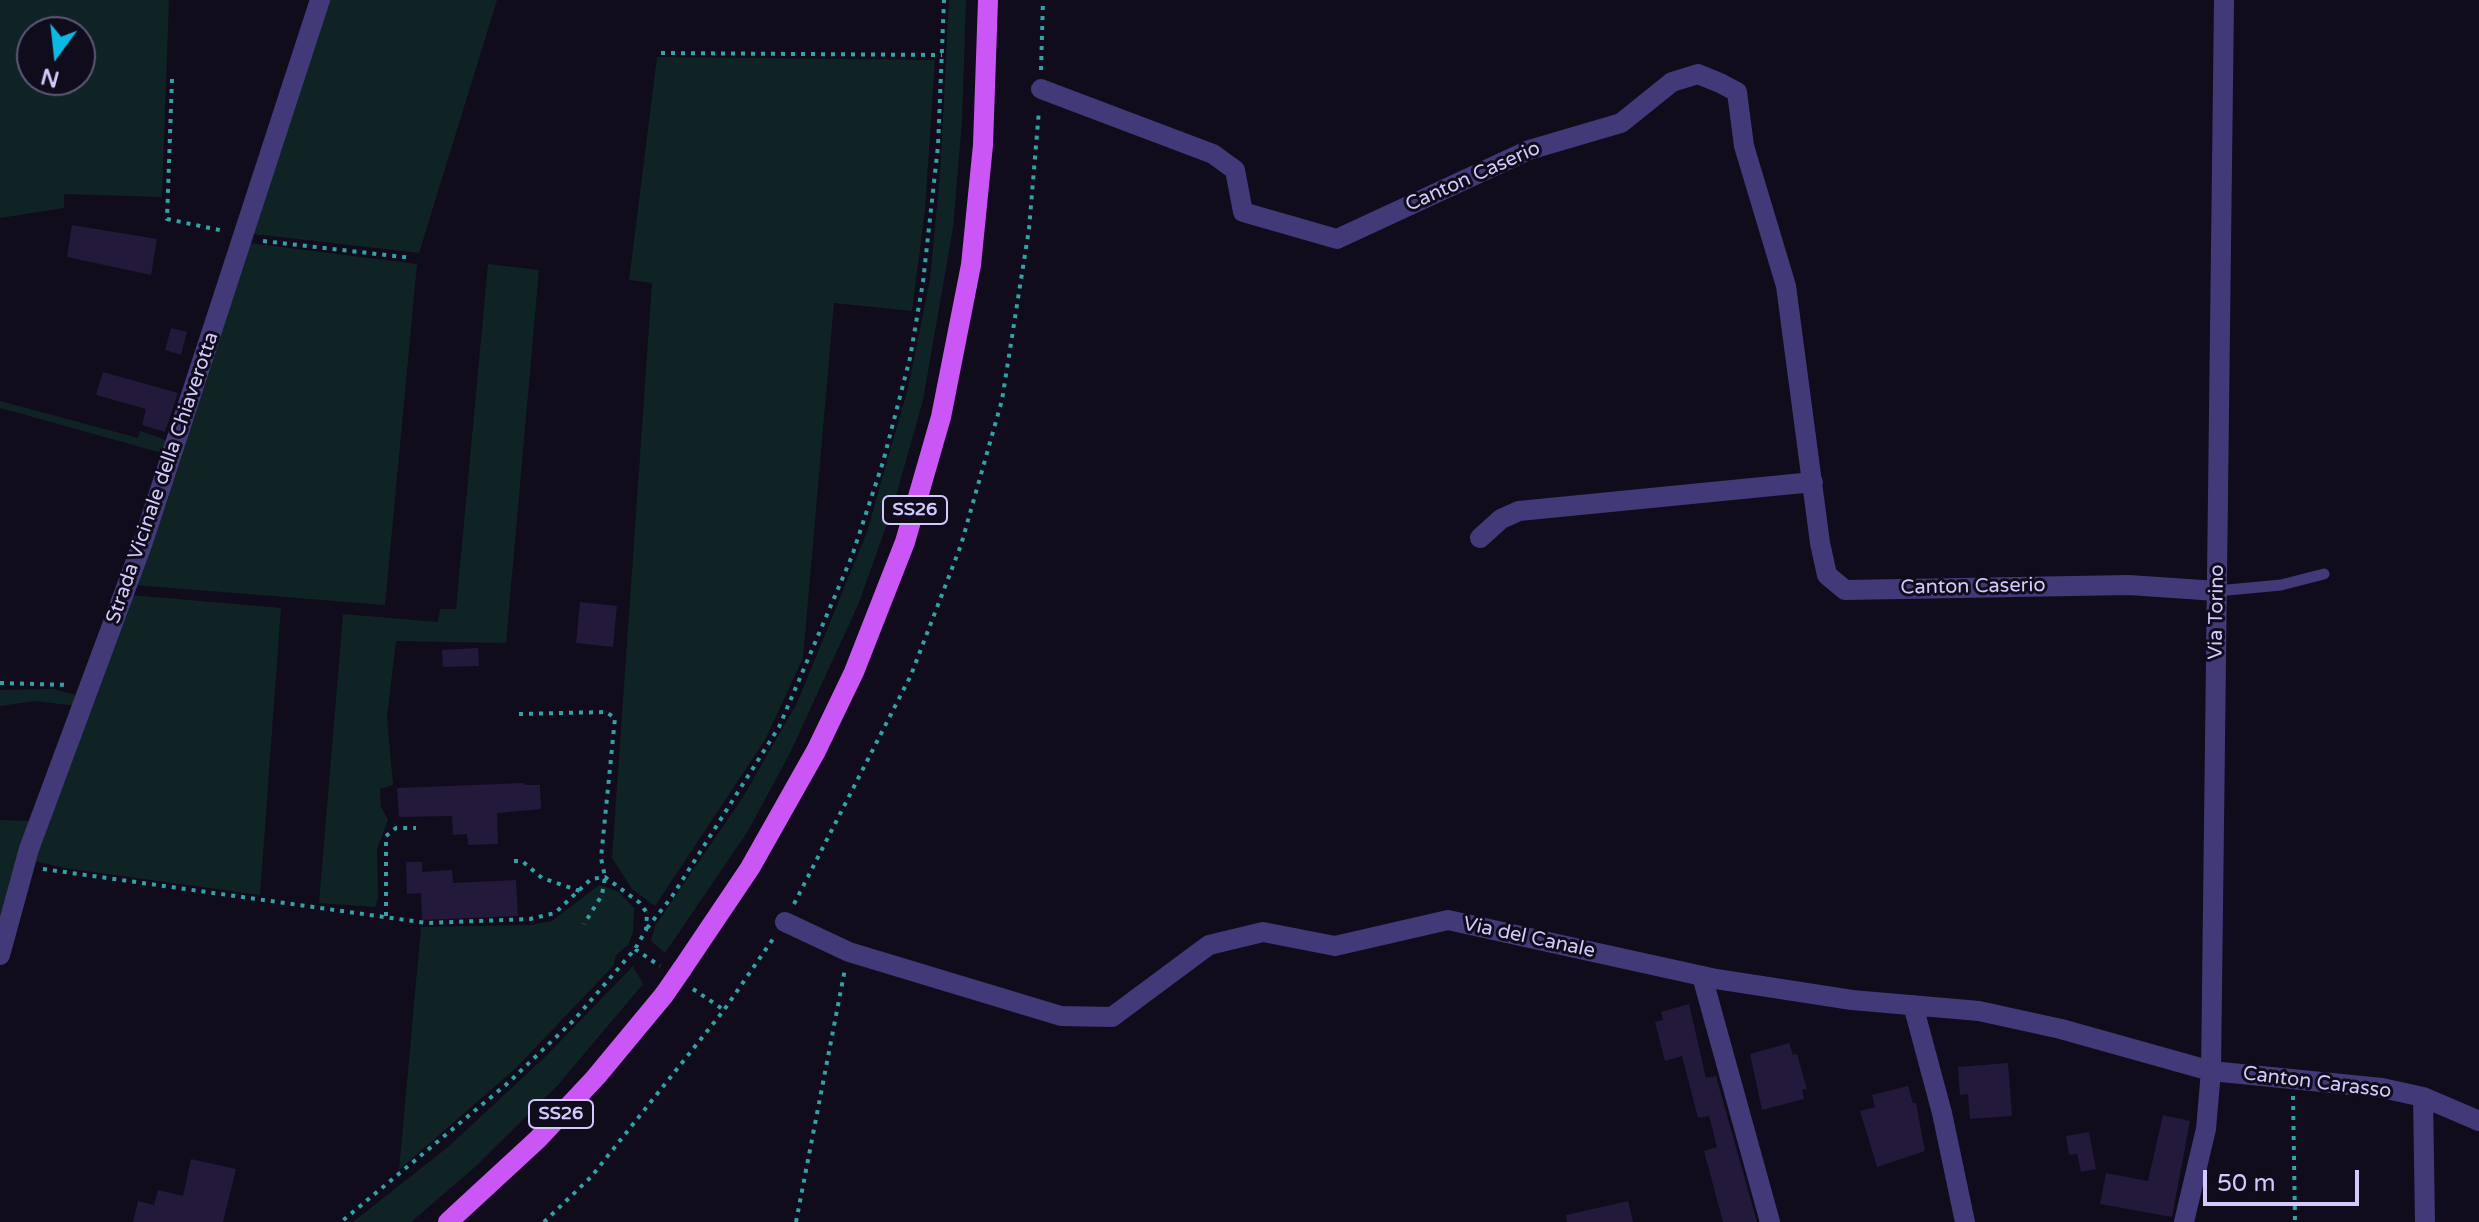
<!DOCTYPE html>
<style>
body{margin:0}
#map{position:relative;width:2479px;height:1222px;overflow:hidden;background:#100c1b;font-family:"Varela Round",sans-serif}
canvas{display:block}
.north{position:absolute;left:16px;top:16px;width:80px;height:80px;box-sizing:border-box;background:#100c1b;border:2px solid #5e5875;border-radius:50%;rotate:195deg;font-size:22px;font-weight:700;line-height:32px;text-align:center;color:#d4c9fc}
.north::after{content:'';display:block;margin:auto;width:28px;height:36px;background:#0cb9e5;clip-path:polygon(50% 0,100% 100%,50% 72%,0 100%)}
.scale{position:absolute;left:2203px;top:1170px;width:156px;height:36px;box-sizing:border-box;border:4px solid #d4c9fc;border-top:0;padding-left:10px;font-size:24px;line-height:28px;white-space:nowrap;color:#d4c9fc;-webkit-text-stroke:6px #100c1b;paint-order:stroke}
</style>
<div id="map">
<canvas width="2479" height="1222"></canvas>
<div class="north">N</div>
<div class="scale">50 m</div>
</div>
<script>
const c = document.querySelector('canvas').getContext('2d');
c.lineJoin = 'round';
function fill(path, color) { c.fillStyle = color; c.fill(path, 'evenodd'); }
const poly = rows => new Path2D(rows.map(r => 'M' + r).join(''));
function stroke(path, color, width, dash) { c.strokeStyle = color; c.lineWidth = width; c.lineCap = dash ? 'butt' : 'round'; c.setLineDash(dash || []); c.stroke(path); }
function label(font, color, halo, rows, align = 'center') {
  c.font = font + ' "Varela Round",sans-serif'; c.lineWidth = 6; c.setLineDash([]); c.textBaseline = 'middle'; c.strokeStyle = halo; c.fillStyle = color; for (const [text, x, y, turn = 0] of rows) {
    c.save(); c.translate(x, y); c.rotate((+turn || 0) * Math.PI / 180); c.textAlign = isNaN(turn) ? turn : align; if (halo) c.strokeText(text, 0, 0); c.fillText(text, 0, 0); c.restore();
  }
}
fill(poly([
 [0,0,169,0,162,197,64,194,64,208,0,218],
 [80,32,80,80,32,80,32,32],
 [328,0,497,0,419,253,254,234],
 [949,0,966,0,962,121,953,228,923,400,892,510,858,605,790,753,748,831,665,953,651,941,655,926,743,797,797,703,867,532,908,388,930,279,940,174],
 [657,57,935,60,925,210,912,311,834,303,803,658,765,740,655,906,632,889,612,858,652,283,629,280],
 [250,243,417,264,385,605,135,585],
 [488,264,539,270,506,643,396,641,387,717,393,785,380,789,381,807,388,820,377,849,378,898,375,907,319,903,343,614,438,622,440,609,456,609],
 [0,401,138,438,140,431,155,436,165,440,166,454,0,408],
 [131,595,281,608,260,895,64,868,35,861],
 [53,689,76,695,77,706,35,701,0,706,0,690],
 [0,820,31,821,0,929],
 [599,885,617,891,634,908,633,932,628,945,616,955,614,965,516,1068,399,1170,421,927,530,925,552,921],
 [633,966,643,984,558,1085,475,1167,411,1222,353,1222,448,1147,546,1056]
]), '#0f2325');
fill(poly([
 [72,225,157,239,151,275,67,257],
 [171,328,187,332,181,355,165,350],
 [103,372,178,393,165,432,142,425,146,409,96,395],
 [580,602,617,606,613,647,576,643],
 [478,648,479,666,443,667,442,650],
 [524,783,525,785,540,785,541,809,497,813,498,844,468,845,467,834,453,835,452,816,399,817,397,788],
 [406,862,422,862,422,872,452,870,453,883,516,880,518,916,422,920,421,893,407,894],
 [1689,1004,1706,1078,1716,1076,1757,1222,1723,1222,1704,1151,1717,1147,1709,1116,1698,1118,1682,1056,1665,1061,1655,1022,1663,1020,1661,1012],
 [1789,1043,1793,1055,1797,1054,1807,1089,1802,1090,1804,1099,1762,1110,1750,1054],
 [2008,1063,2012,1116,1970,1119,1968,1094,1960,1095,1958,1067],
 [1908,1086,1913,1103,1916,1103,1925,1151,1877,1167,1860,1111,1875,1107,1872,1095],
 [2163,1115,2190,1121,2172,1217,2100,1204,2106,1173,2148,1181],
 [2089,1132,2096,1169,2081,1172,2077,1154,2069,1155,2066,1136],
 [191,1159,236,1169,223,1222,133,1222,138,1201,154,1205,158,1190,183,1196],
 [1628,1201,1633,1222,1567,1222,1566,1215]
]), '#23193b');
stroke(poly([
 [661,53,942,55],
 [1041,70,1043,0],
 [172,79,167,219,224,231],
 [263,241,412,258],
 [0,683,69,685],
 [519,714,606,712,615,718,601,858,605,877,602,895,584,924],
 [514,861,522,861,542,878,580,891],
 [43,869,427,923,530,919,555,913,591,879,605,877,640,903,647,913,646,930,635,949,574,1020,508,1083,341,1222],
 [794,904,911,675,961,545,1002,400,1029,229,1039,110],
 [386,916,386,836,396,828,416,828],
 [647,928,671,898,779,727,852,556,883,462,910,358,923,282,938,146,944,0],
 [635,949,660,966],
 [693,989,724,1010],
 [2293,1096,2295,1222],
 [544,1222,591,1177,724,1010,773,939],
 [796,1222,845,969]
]), '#33a1a6', 4, [4, 6]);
stroke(poly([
 [2217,591,2281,585,2324,574]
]), '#423978', 11);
stroke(poly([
 [1041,89,1213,154,1235,170,1243,212,1337,239,1529,150,1621,123,1672,82,1698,74,1720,83,1737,92,1744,146,1786,286,1820,543,1827,575,1845,590,2129,585,2217,591],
 [1480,538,1501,519,1519,511,1813,482],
 [785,922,849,952,1061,1016,1112,1017,1209,945,1263,932,1335,946,1448,920,1716,979,1852,1000,1979,1011,2061,1029,2211,1071,2382,1088,2423,1097,2479,1121],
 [0,955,29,849,143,542,320,0],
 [1702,976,1770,1222],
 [1913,1005,1942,1113,1965,1222],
 [2423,1097,2425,1222]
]), '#423978', 20);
stroke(poly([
 [2184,1222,2206,1129,2211,1071,2224,0]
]), '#423978', 20);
stroke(poly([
 [682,969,750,868,816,751,854,672,905,542,941,417,971,265,983,145,988,0],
 [448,1222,538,1139,596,1077,664,995]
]), '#cb56f6', 20);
stroke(poly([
 [664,995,682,969]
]), '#cb56f6', 20);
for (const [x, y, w] of [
 [915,510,64],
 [561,1114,64]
]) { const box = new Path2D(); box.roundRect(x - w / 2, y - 14, w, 28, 6); c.fillStyle = '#100c1b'; c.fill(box); stroke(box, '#d4c9fc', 2); }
label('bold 18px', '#d4c9fc', null, [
 ["SS26",915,510],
 ["SS26",561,1114]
]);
label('20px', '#d4c9fc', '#100c1b', [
 ["Canton Caserio",1473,177,-24],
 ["Strada Vicinale della Chiaverotta",163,478,-71],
 ["Canton Caserio",1973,587,-1],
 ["Via Torino",2217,612,-89],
 ["Via del Canale",1529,938,12],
 ["Canton Carasso",2317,1083,7]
]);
</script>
